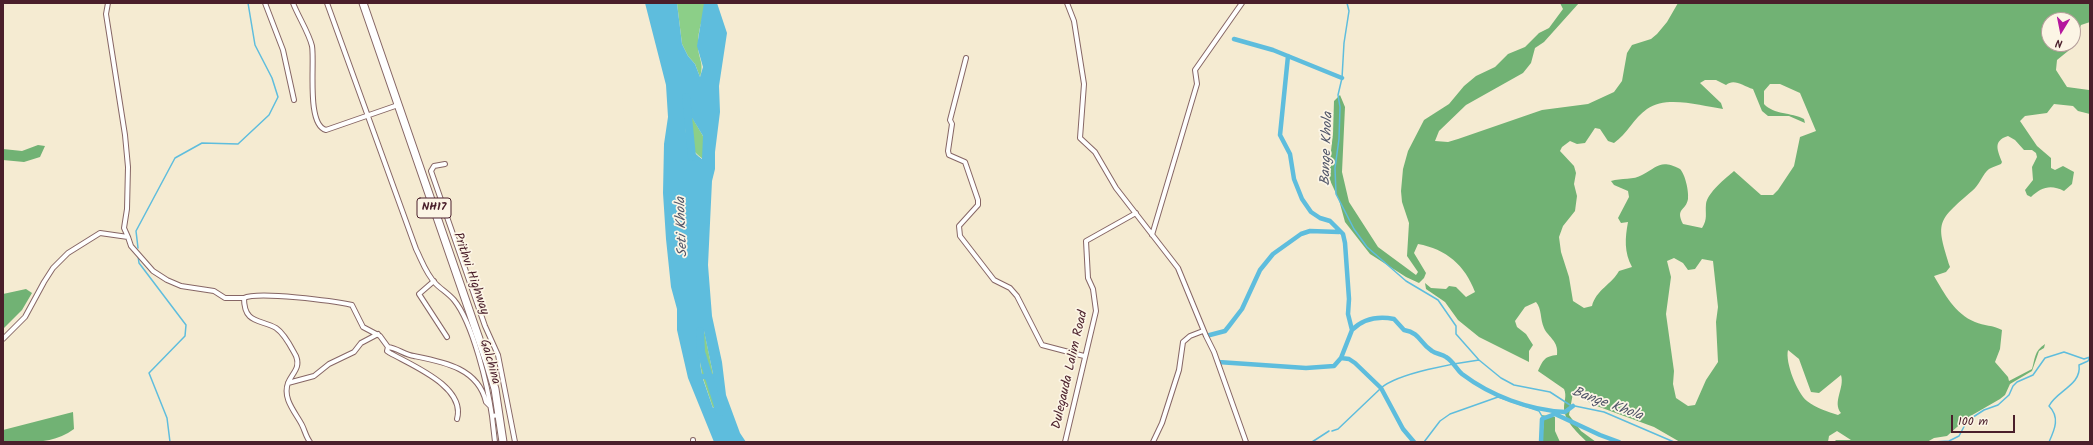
<!DOCTYPE html>
<style>
body{margin:0}
#map{position:relative;width:2093px;height:445px;overflow:hidden;background:#f5ebd2;font-family:Kalam,sans-serif}
canvas{display:block}
.frame{position:absolute;inset:0;border:4px solid #4a1f2b;pointer-events:none}
.north{position:absolute;left:2041px;top:12px;width:40px;height:40px;box-sizing:border-box;background:#fcf5e5;border:1px solid #b59f9b;border-radius:50%;rotate:190deg;font-size:11px;font-weight:700;line-height:16px;text-align:center;color:#4a1f2b}
.north::after{content:'';display:block;margin:auto;width:14px;height:18px;background:#b5179e;clip-path:polygon(50% 0,100% 100%,50% 72%,0 100%)}
.scale{position:absolute;left:1951px;top:415px;width:64px;height:18px;box-sizing:border-box;border:2px solid #4a1f2b;border-top:0;padding-left:5px;font-size:12px;line-height:14px;white-space:nowrap;color:#4a1f2b;-webkit-text-stroke:3px #fcf5e5;paint-order:stroke}
</style>
<div id="map">
<canvas width="2093" height="445"></canvas>
<div class="frame"></div>
<div class="north">N</div>
<div class="scale">100 m</div>
</div>
<script>
const c = document.querySelector('canvas').getContext('2d');
c.lineJoin = 'round';
function fill(path, color) { c.fillStyle = color; c.fill(path, 'evenodd'); }
function strokePath(path, color, width, dash) { c.strokeStyle = color; c.lineWidth = width; c.lineCap = dash ? 'butt' : 'round'; c.setLineDash(dash || []); c.stroke(path); }
function write(font, color, halo, rows, align = 'center') {
  c.font = font + ' Kalam,sans-serif'; c.lineWidth = 3.5; c.setLineDash([]); c.textBaseline = 'middle'; c.strokeStyle = halo; c.fillStyle = color; for (const [text, x, y, turn = 0] of rows) {
    c.save(); c.translate(x, y); c.rotate((+turn || 0) * Math.PI / 180); c.textAlign = isNaN(turn) ? turn : align; if (halo) c.strokeText(text, 0, 0); c.fillText(text, 0, 0); c.restore();
  }
}
fill(new Path2D(`
 M 677,3 L 704,3 L 705,6 C 703,19 698,30 698,43 C 697,57 705,62 700,77 L 695,64 L 688,56 L 682,44 Z
 M 686,107 L 703,136 L 703,159 C 681,142 686,132 686,107 Z
 M 704,330 L 713,374 L 702,374 C 699,358 699,345 704,330 Z
 M 703,378 L 712,381 L 716,390 L 717,404 L 713,408 Z`), '#8ccf88');
fill(new Path2D(`
 M 1560,3 L 1579,3 L 1544,42 L 1535,48 L 1531,63 L 1523,73 L 1466,105 L 1439,131 L 1435,141 L 1448,142 L 1458,139 L 1542,110 L 1588,104 L 1614,92 L 1622,81 L 1627,53 L 1632,45 L 1651,39 L 1657,34 L 1667,22 L 1678,3 L 2090,3 L 2090,22 L 2081,25 L 2073,47 L 2057,60 L 2056,70 L 2067,87 L 2089,90 L 2090,114 L 2078,111 L 2073,106 L 2054,104 L 2047,113 L 2025,116 L 2020,121 L 2037,146 L 2051,158 L 2051,168 L 2055,170 L 2063,166 L 2074,172 L 2072,184 L 2064,191 C 2051,184 2041,187 2031,197 L 2027,195 L 2025,190 L 2033,180 L 2032,167 L 2037,157 L 2036,153 L 2032,150 L 2024,150 L 2015,140 L 2008,136 C 1992,141 1998,151 2002,162 L 2001,164 C 1997,166 1992,167 1989,169 C 1983,173 1979,186 1972,191 C 1936,222 1936,222 1950,267 L 1946,272 L 1934,276 C 1944,293 1955,314 1975,322 C 1984,326 1993,325 2002,330 L 2000,349 L 1995,362 L 2008,377 L 2009,381 L 2032,369 C 2035,359 2034,351 2045,344 L 2044,348 L 2039,351 L 2032,371 L 2010,384 L 2005,395 L 2000,399 L 1967,418 L 1947,436 L 1934,438 L 1927,442 L 1834,442 L 1836,440 L 1851,440 L 1837,431 L 1829,436 L 1828,442 L 1680,442 L 1654,427 L 1594,405 L 1573,393 L 1569,415 L 1581,431 L 1596,442 L 1587,442 C 1579,434 1564,421 1564,408 C 1564,401 1567,396 1564,389 L 1538,371 C 1543,360 1545,356 1557,355 C 1559,341 1548,337 1544,328 C 1540,319 1542,309 1536,302 L 1525,307 L 1515,321 L 1517,327 L 1526,334 L 1533,345 L 1529,351 L 1529,362 L 1479,337 L 1458,320 L 1445,302 L 1426,289 L 1425,283 L 1431,288 L 1446,289 L 1449,286 L 1456,287 L 1466,297 L 1475,292 C 1465,265 1446,249 1418,244 L 1414,253 L 1426,273 L 1424,278 L 1419,283 L 1406,277 L 1370,254 L 1345,222 L 1339,200 L 1328,176 L 1333,134 L 1334,101 L 1340,95 L 1345,107 L 1342,172 L 1349,202 L 1378,247 L 1416,275 L 1418,272 L 1407,256 L 1409,223 L 1402,202 L 1401,191 L 1403,169 L 1408,151 L 1424,120 L 1449,104 L 1464,86 L 1476,76 L 1495,67 L 1508,54 L 1525,47 L 1539,33 L 1549,28 L 1563,9 ZM 2049,20 L 2073,20 L 2073,44 L 2049,44 ZM 1705,80 L 1716,80 L 1726,85 C 1734,78 1743,86 1753,89 L 1762,111 L 1768,116 L 1789,116 L 1805,123 L 1804,119 C 1791,112 1774,115 1764,104 L 1764,91 L 1770,84 L 1780,84 L 1800,93 L 1816,131 L 1800,137 L 1794,166 L 1778,190 L 1773,195 L 1761,195 L 1734,171 C 1726,178 1707,193 1706,204 C 1705,214 1708,219 1702,228 L 1683,224 C 1675,208 1686,211 1688,199 C 1689,191 1685,174 1680,169 C 1660,159 1658,167 1642,175 C 1634,180 1621,178 1611,181 L 1614,185 L 1628,191 L 1629,197 L 1618,218 L 1621,223 L 1628,222 C 1625,238 1624,252 1632,267 L 1619,271 C 1612,284 1596,290 1592,306 L 1584,308 L 1573,301 L 1569,277 L 1561,252 L 1559,237 L 1563,226 L 1575,211 L 1577,196 L 1574,184 L 1576,173 L 1574,166 L 1560,151 L 1562,147 L 1570,141 L 1577,144 L 1585,143 L 1595,128 L 1600,129 L 1608,141 L 1614,143 C 1627,134 1634,118 1647,109 C 1667,95 1701,106 1723,109 L 1721,103 L 1700,83 ZM 1674,258 L 1683,263 L 1688,270 L 1695,269 L 1702,259 L 1713,261 L 1718,307 L 1716,322 L 1718,362 L 1706,380 L 1695,405 L 1688,406 L 1676,398 L 1673,384 L 1674,371 L 1666,314 L 1671,277 L 1667,261 ZM 1788,350 L 1799,359 L 1811,392 L 1819,393 L 1841,375 C 1845,388 1832,402 1841,413 L 1838,415 C 1828,412 1816,408 1807,401 C 1797,393 1785,362 1788,350 Z
 M 38,145 L 45,146 L 40,157 L 24,162 L 3,160 L 3,149 L 22,151 Z
 M 26,289 L 32,293 L 22,310 L 3,329 L 3,294 Z
 M 73,412 L 74,429 C 52,445 29,442 3,442 L 3,430 Z
 M 1541,415 L 1555,417 L 1555,431 L 1560,442 L 1542,442 L 1544,419 Z`), '#71b274');
fill(new Path2D(`
 M 645,3 L 677,3 L 682,44 L 688,56 L 695,64 L 700,77 L 703,67 L 697,46 L 704,3 L 717,3 L 727,33 L 719,86 L 720,112 L 715,152 L 715,169 L 712,181 L 708,265 L 712,316 L 722,362 L 726,395 L 740,433 L 746,442 L 714,442 L 688,378 L 677,330 L 677,309 L 671,287 L 666,239 L 663,193 L 664,144 L 668,117 L 666,85 ZM 686,108 L 703,136 L 702,159 C 682,144 686,131 686,108 ZM 704,331 L 713,374 L 702,374 C 699,359 698,344 704,331 ZM 703,379 L 712,381 L 716,390 L 717,404 L 713,408 Z`), '#5ebddd');
strokePath(new Path2D(`
 M 1347,3 L 1349,11 L 1344,43 L 1342,78 L 1338,95 L 1340,107 L 1339,139 L 1335,168 L 1336,194 L 1354,229 L 1367,247 L 1406,281 L 1438,300 L 1456,326 L 1456,334 L 1479,360 L 1501,378 L 1514,385 L 1550,392 L 1570,405 L 1604,412 L 1674,442
 M 138,248 L 136,231 L 175,158 L 202,143 L 238,144 L 269,115 L 278,97 L 272,78 L 255,45 L 248,3
 M 138,256 L 139,263 L 186,325 L 185,336 L 149,373 L 167,418 L 170,442
 M 1381,388 C 1398,373 1456,363 1479,360
 M 1332,431 L 1338,429 L 1380,389
 M 1312,442 L 1329,431
 M 1424,442 L 1440,421 L 1450,414 L 1498,397 L 1539,411 L 1543,418
 M 1933,442 L 1949,441 L 1959,436 L 1967,421 L 1984,410 L 1998,405 L 2009,395 L 2013,386 L 2017,382 L 2033,375 L 2045,358 L 2064,352 L 2084,359 L 2090,357
 M 2049,442 C 2055,429 2060,417 2049,406 C 2056,391 2082,385 2079,365 L 2088,361 L 2090,357`), '#5ebddd', 1.5);
strokePath(new Path2D(`
 M 1234,39 L 1273,50 L 1342,78
 M 1352,330 C 1364,318 1378,316 1394,319 L 1404,330 C 1421,333 1419,343 1432,351 C 1436,354 1442,354 1446,357 C 1454,362 1456,369 1462,374 C 1491,396 1529,410 1565,412 L 1573,406
 M 1206,336 L 1225,331 L 1229,326 L 1242,309 L 1260,270 L 1273,254 L 1301,234 L 1310,231 L 1339,232
 M 1341,358 L 1349,359 L 1355,363 L 1381,388 L 1403,429 L 1414,442
 M 1218,362 L 1306,368 L 1334,366 L 1341,358 L 1352,330 L 1348,314 L 1349,299 L 1345,243 L 1343,234 L 1330,221 L 1320,218 L 1311,212 L 1302,199 L 1294,179 L 1290,154 L 1280,135 L 1288,56
 M 1541,442 L 1542,419 L 1555,414 L 1600,435 L 1619,442`), '#5ebddd', 4.5);
strokePath(new Path2D(`
 M 686,97 L 692,157
 M 700,331 L 701,352 L 720,412`), '#5ebddd', 8);
const street = new Path2D(`
 M 108,3 L 106,14 L 125,135 L 128,167 L 127,209 L 124,228 L 128,237
 M 265,3 L 283,50 L 294,100
 M 293,3 C 298,16 309,33 312,46 C 315,62 306,125 326,130 L 398,105
 M 327,3 L 416,249 C 422,261 426,274 436,284 C 441,289 449,294 454,300 C 473,323 488,387 492,416 L 499,415
 M 1067,3 L 1074,21 L 1084,84 L 1080,138 L 1095,152 L 1116,188 L 1178,268 L 1206,336 L 1214,352 L 1246,442
 M 966,58 L 950,120 L 952,124 L 948,151 L 949,155 L 965,162 L 978,200 L 978,205 L 959,226 L 960,236 L 994,280 L 1010,288 L 1017,296 L 1042,345 L 1084,356
 M 445,164 L 434,166 L 431,171 L 485,326 L 498,355 L 515,442
 M 1152,235 L 1197,84 L 1195,70 L 1242,3
 M 434,281 L 419,294 L 447,337
 M 244,298 C 258,291 334,301 352,305 L 363,327 L 380,336 L 388,347
 M 3,339 L 25,317 L 44,282 L 53,268 L 68,253 L 100,233 L 128,237 L 131,246 L 153,271 L 167,280 L 181,286 L 214,291 L 225,298 L 244,298 C 244,324 260,319 276,328 C 285,334 291,347 296,356 C 301,368 292,373 288,383 C 282,399 296,413 302,425 C 305,431 306,437 310,442
 M 288,383 L 314,376 L 329,364 L 354,352 L 361,343 L 378,334
 M 492,416 L 495,442
 M 457,419 C 466,387 413,366 390,353 L 387,351 L 388,347 C 397,348 405,355 414,356 C 444,362 478,368 486,402 L 490,406
 M 693,440 L 693,442
 M 1065,442 L 1096,311 L 1093,289 L 1088,278 L 1086,241 L 1136,213
 M 1153,442 L 1162,423 L 1179,370 L 1183,342 L 1190,336 L 1203,331`);
const highway = new Path2D(`
 M 363,3 L 487,362 L 495,389 L 503,442`);
strokePath(street, '#866665', 6);
strokePath(highway, '#866665', 9);
strokePath(street, '#fff', 4);
strokePath(highway, '#fff', 7);
for (const [x, y, w] of [
 [434,208,34]
]) { const box = new Path2D(); box.roundRect(x - w / 2, y - 10, w, 20, 3); c.fillStyle = '#fcf5e5'; c.fill(box); strokePath(box, '#4a1f2b', 1); }
write('bold 12px', '#4a1f2b', null, [
 ["NH17",434,208]
]);
write('13px', '#4a1f2b', '#fcf5e5', [
 ["Prithvi Highway",470,274,71],
 ["Galchina",489,362,74],
 ["Dulegauda Lalim Road",1071,370,-77]
]);
write('italic 14px', '#515669', '#fcf5e5', [
 ["Bange Khola",1328,149,-88],
 ["Seti Khola",683,227,-92],
 ["Bange Khola",1607,405,20]
]);
</script>
